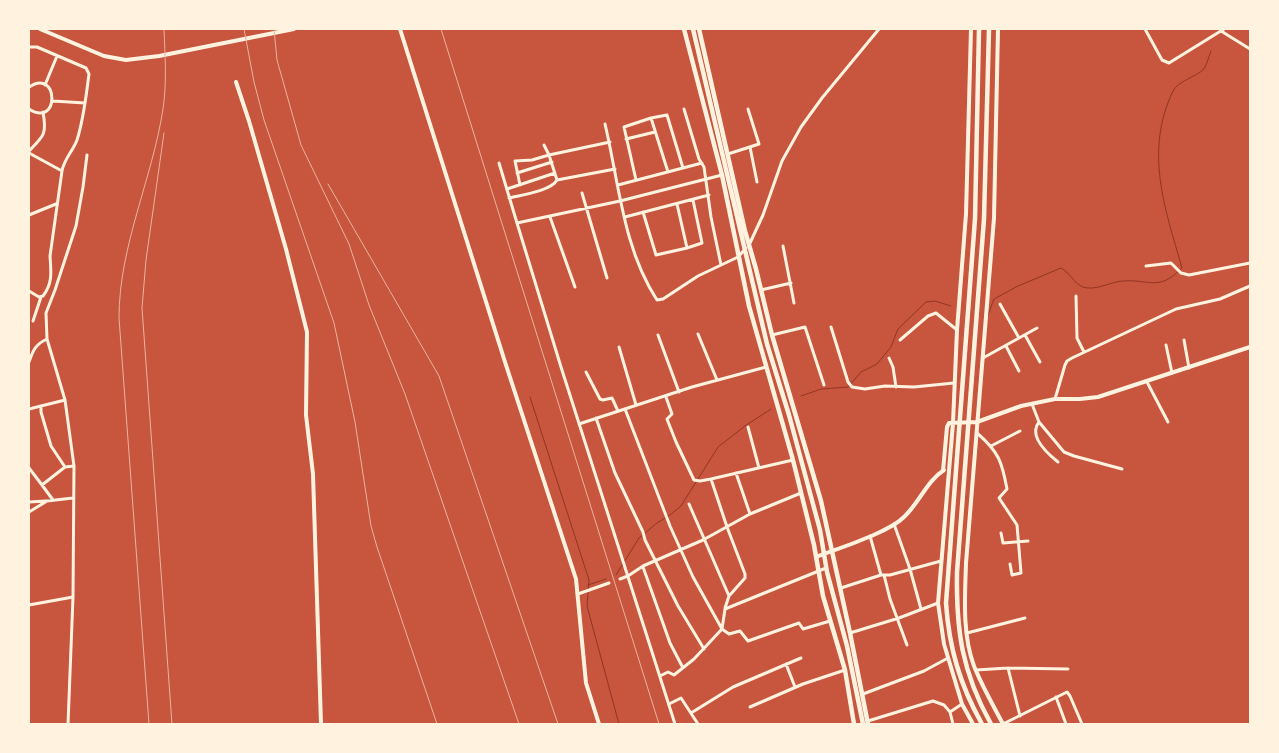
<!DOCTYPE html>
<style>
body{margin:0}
#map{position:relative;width:1279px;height:753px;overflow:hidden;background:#c8553d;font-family:Merriweather,serif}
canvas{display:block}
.frame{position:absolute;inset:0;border:30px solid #fff3e0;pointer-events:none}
</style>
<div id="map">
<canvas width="1279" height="753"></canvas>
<div class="frame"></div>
</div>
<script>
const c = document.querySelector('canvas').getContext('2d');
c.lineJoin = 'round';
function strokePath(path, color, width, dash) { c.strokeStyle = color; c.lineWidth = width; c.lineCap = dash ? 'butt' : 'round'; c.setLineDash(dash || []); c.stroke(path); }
strokePath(new Path2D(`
 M 988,315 L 994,299 L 1018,286 L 1061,268 C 1072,274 1076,288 1088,288 C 1099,289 1111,282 1122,281 C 1151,279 1158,292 1182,268 C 1165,208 1144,152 1173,91 C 1178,81 1196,77 1204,69 C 1207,64 1209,56 1211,51
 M 801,396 L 821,389 L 848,387 L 861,372 L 877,364 L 891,347 L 898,329 L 926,302 L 935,301 L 951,306
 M 530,397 L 589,580 L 587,606 L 619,724
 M 616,575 L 639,538 L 657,523 L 670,515 L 681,506 L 718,447 L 745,426 L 771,409
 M 588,585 L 606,579`), '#8f3625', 1);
strokePath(new Path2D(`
 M 1145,29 L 1162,60 L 1169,63 L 1224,29
 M 1221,31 L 1250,49
 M 29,47 L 37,47 L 86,68 L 89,74 C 86,96 84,118 77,140 C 73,151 64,159 62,171 L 29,153
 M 45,85 L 57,56
 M 29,87 C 59,67 60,129 29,109
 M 53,101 L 85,103
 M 684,109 L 699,159 L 704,167 L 711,217 L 721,265
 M 651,118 L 668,172
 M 605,124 C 619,183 623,248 657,300 L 663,299 L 698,276 L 738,257 L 746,248
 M 626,139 L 655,132
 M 750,147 L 757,182
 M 29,151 C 44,136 47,134 43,112
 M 728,154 L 759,144 L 748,109
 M 499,163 L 517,223 L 620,201 L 722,175
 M 517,173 L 552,162
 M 557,180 L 549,155 L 610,142
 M 636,180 L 624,127 L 651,118 L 667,115 L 683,168
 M 520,185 L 515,161 L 532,160 L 549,155 L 544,145
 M 618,185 L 702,163
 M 507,189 L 555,173
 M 582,193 L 607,278
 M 509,198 C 521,195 551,191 557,180 L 615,169
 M 677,204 L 687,248
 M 643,212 L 656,255 L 687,248 L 702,243 L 693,200
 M 29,215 L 56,204
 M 550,217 L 575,287
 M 625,217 L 709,195
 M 517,223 L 561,367 L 675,724
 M 750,243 L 763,215 L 782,161 L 801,127 L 822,98 L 879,29
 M 783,246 L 794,303
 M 1146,266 L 1171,263 L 1181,273 L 1189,275 L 1250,263
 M 761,290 L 791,283
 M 29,291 L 39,297 L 43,296 C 53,283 51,272 50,256 L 62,171
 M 1076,296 L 1077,338 L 1084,352
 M 1000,304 L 1019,338
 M 33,321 L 41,297
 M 831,327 L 848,382 L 852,387 L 865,389 L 885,386 L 914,387 L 954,383
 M 698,334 L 717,380
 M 658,335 L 679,392
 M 772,335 L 805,327 L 824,385
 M 1025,335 L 1040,362
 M 900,340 L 928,316 L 936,313 L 957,330
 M 1184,340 L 1189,368
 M 1166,345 L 1172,373
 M 1006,346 L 1019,371
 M 619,347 L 636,405
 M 889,358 L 893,367 L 896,387
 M 983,358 L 1037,328
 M 29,362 C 33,350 36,344 47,339
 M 586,372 L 600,399 L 603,400 L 612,398 L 618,411
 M 1147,382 L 1168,422
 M 666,397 L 672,414 L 667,419 L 676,442 L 694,480 L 700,481 L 711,479 L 793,460
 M 1055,399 L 1065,365 L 1067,361 L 1072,358 L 1176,309 L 1220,299 L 1250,286
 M 1032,404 L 1039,422 L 1064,452 L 1074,456 L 1122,469
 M 41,406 L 41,412 L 51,446 L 65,467
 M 29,409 L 65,400
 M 625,409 L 670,526 L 693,577 L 722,629 L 729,634 L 740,631 L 748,641 L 799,623 L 803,629 L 830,621
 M 596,418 L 615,473 L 643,532 L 645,540 L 678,606 L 704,649
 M 1039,422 C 1028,436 1048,454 1058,462
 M 579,424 L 692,387 L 766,367
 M 748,427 L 759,468
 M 977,433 C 999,452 1002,462 1007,489 L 999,498 L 1017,525 L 1021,573 L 1012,575 L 1010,564
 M 991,446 L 1020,431
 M 29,468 L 42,485 L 65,467 L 74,466
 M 736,473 L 750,514
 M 711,479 L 727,527 L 745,574 L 745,578 L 729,596
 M 42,485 L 53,500
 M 29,502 L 46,501
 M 689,504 L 729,596 L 725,608
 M 29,512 L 47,501 L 73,498
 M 894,524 L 910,569 L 921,609
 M 1001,533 L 1003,543 L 1028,541
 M 870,536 L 881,575
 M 643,567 L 670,643 L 683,668
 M 884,575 L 890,599 L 907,645
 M 620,579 L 628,576 L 643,566 L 703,540 L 750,514 L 801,493
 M 841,588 L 881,575 L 890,575 L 941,561
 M 578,594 L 609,583
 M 29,605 L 73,597
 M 850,633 L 899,618 L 938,603
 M 967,633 L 1025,618
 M 786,664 L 795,687
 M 1008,668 L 1020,716
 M 976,670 L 1008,668 L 1068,669
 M 660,676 L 668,672 L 674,675 L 694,659 L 722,629 L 725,609 L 826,568
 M 863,694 L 924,671 L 948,658
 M 1056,697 L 1066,724
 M 669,704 L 681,698 L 698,724
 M 750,707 L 803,684 L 845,670
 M 691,713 L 733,687 L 801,658
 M 868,721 L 933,701 L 944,705 L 950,712
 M 68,724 L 73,597 L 74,466 L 65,400 L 47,339 L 46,313 L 55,290 L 76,226 L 83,187 L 87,155
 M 953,724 L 950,712 L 962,704
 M 1003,724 L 1067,692 L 1070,696 L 1082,724`), '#fff3e0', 3);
strokePath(new Path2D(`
 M 40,29 L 104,56 L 126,60 L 159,56 L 294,29
 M 400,29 L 505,362 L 576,579 L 586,683 L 599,724
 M 971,29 L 966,214 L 957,330 L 953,423 L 938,603 L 944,644 L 962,704 L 973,724
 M 998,29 L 994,218 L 966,563 C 965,596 962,634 974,666 C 982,686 993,705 1003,724
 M 236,82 L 249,121 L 286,249 L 307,332 L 306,415 L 313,474 L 321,724
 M 943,471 L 947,427 L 949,423 L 977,422 L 1021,406 L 1055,399 L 1080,399 L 1098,397 L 1250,347
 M 816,557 C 839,548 888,533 904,517 C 919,503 927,481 944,470`), '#fff3e0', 4);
strokePath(new Path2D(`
 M 684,29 L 722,175 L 749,306 L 793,460 L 814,545 L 823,596 L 845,670 L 854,724
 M 693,29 L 767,344 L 789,415 L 820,530 L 827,572 L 847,646 L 863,724
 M 699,29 L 745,231 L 756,269 L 772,335 L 821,501 L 850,633 L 868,724
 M 979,29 L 975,219 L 946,603 C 949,648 960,685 982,724
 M 989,29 L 984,219 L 957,572 C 956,631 962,672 991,724`), '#fff3e0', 4.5);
strokePath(new Path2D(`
 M 244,29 L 254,82 L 264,120 L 334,323 L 355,422 L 371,526 L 377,547 L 437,724
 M 274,29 L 277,60 L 301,145 L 349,244 L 369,305 L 405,394 L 519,724
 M 441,29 L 659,724
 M 164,133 L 146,260 L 142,308 L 172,724
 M 328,184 L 439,376 L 558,724
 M 149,724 L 119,318 C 119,246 152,180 163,109 C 167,83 165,55 164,29`), '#e9b49f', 1);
</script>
